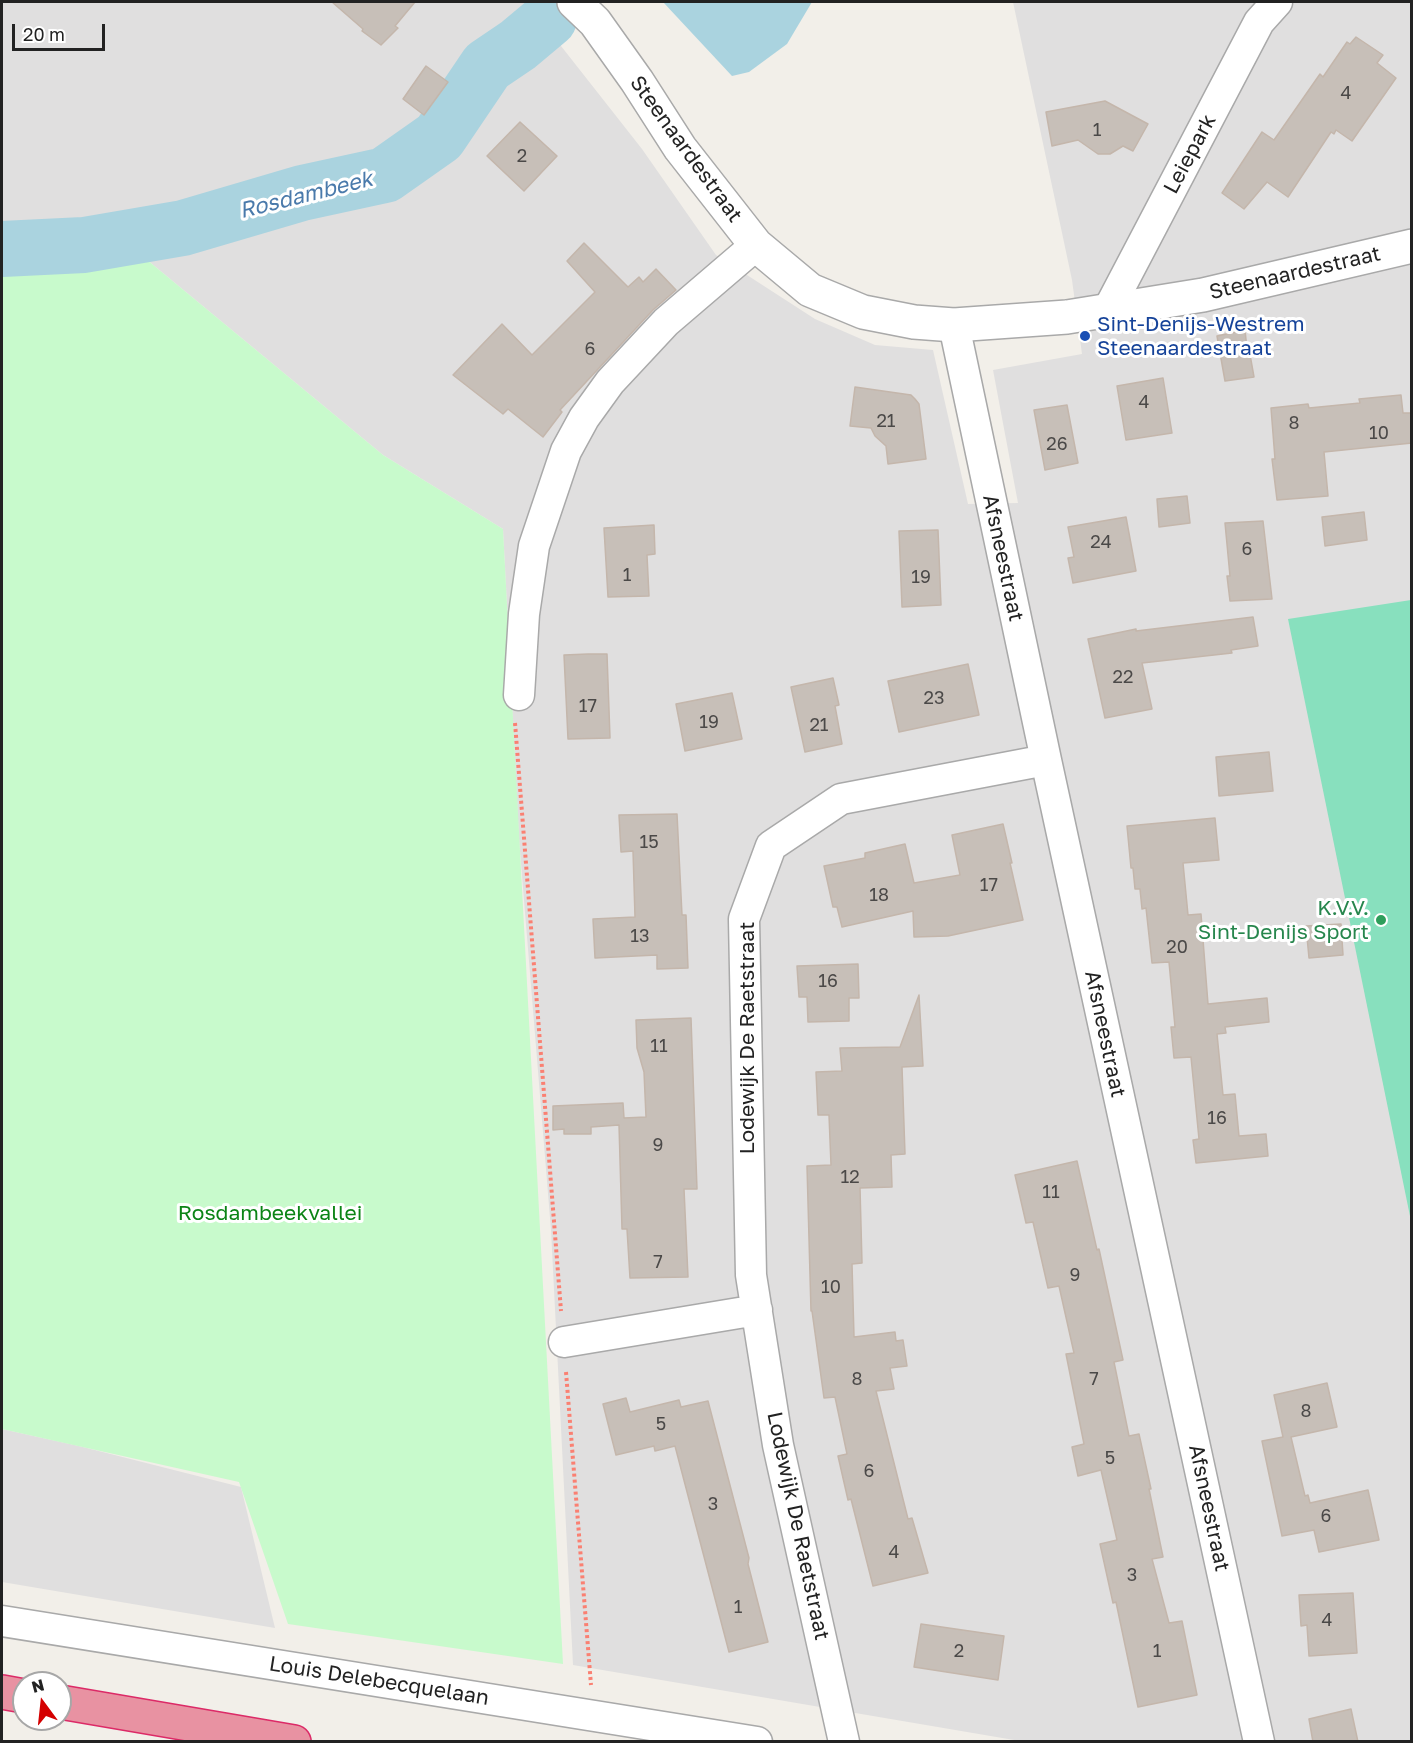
<!DOCTYPE html>
<style>
body{margin:0}
#map{position:relative;width:1413px;height:1743px;overflow:hidden;background:#f2efe9;font-family:"Golos Text",sans-serif}
canvas{display:block}
.frame{position:absolute;inset:0;border:3px solid #222;pointer-events:none}
.north{position:absolute;left:12px;top:1671px;width:60px;height:60px;box-sizing:border-box;background:#fff;border:2px solid #a7a7a7;border-radius:50%;rotate:345deg;font-size:16px;font-weight:700;line-height:24px;text-align:center;color:#222}
.north::after{content:'';display:block;margin:auto;width:21px;height:27px;background:#d40000;clip-path:polygon(50% 0,100% 100%,50% 72%,0 100%)}
.scale{position:absolute;left:12px;top:24px;width:93px;height:27px;box-sizing:border-box;border:3px solid #222;border-top:0;padding-left:8px;font-size:18px;line-height:21px;white-space:nowrap;color:#222;-webkit-text-stroke:4px #fff;paint-order:stroke}
</style>
<div id="map">
<canvas width="1413" height="1743"></canvas>
<div class="frame"></div>
<div class="north">N</div>
<div class="scale">20 m</div>
</div>
<script>
const c = document.querySelector('canvas').getContext('2d');
c.lineJoin = 'round';
function fill(path, color) { c.fillStyle = color; c.fill(path, 'evenodd'); }
function strokePath(path, color, width, dash) { c.strokeStyle = color; c.lineWidth = width; c.lineCap = dash ? 'butt' : 'round'; c.setLineDash(dash || []); c.stroke(path); }
function write(font, color, halo, rows, align = 'center') {
  c.font = font + ' "Golos Text",sans-serif'; c.lineWidth = 6; c.setLineDash([]); c.textBaseline = 'middle'; c.strokeStyle = halo; c.fillStyle = color; for (const [text, x, y, turn = 0] of rows) {
    c.save(); c.translate(x, y); c.rotate((+turn || 0) * Math.PI / 180); c.textAlign = isNaN(turn) ? turn : align; if (halo) c.strokeText(text, 0, 0); c.fillText(text, 0, 0); c.restore();
  }
}
fill(new Path2D(`
 M 2,2 L 549,2 L 521,22 L 481,56 L 461,78 L 431,123 L 419,137 L 407,144 L 319,170 L 280,177 L 208,196 L 189,206 L 179,206 L 110,224 L 66,232 L 2,231 Z
 M 1013,2 L 1411,2 L 1411,1741 L 1020,1741 L 573,1665 L 551,1230 L 519,839 L 503,529 L 383,455 L 123,240 L 200,241 L 292,214 L 392,190 L 421,176 L 446,151 L 479,105 L 514,65 L 550,32 L 642,149 L 716,255 L 815,319 L 875,345 L 933,350 L 968,504 L 1018,503 L 993,370 L 1082,354 L 1072,280 Z
 M 2,1429 L 79,1446 L 241,1487 L 275,1628 L 2,1582 Z`), '#e0dfdf');
fill(new Path2D(`
 M 123,240 L 383,455 L 503,529 L 563,1664 L 288,1624 L 239,1482 L 2,1429 L 2,266 L 17,261 Z`), '#c8facc');
fill(new Path2D(`
 M 1411,600 L 1412,600 L 1411,1221 L 1288,619 Z`), '#88e0be');
fill(new Path2D(`
 M 663,2 L 812,2 L 787,44 L 749,72 L 732,76 Z`), '#aad3df');
strokePath(new Path2D(`
 M 2,249 L 84,245 L 183,228 L 302,193 L 385,175 L 439,137 L 487,66 L 518,45 L 549,19`), '#aad3df', 56);
const building = new Path2D(`
 M 332,2 L 415,2 L 395,26 L 398,28 L 381,45 L 362,31 L 363,29 Z
 M 1356,37 L 1383,55 L 1377,63 L 1396,78 L 1352,141 L 1336,130 L 1334,134 L 1331,132 L 1288,197 L 1267,182 L 1244,209 L 1222,193 L 1262,132 L 1274,140 L 1320,74 L 1323,77 L 1347,42 L 1350,44 Z
 M 426,66 L 448,82 L 424,115 L 403,99 Z
 M 1105,101 L 1148,124 L 1133,151 L 1123,146 L 1110,154 L 1098,154 L 1078,140 L 1052,146 L 1046,112 Z
 M 520,122 L 557,156 L 524,191 L 487,156 Z
 M 584,243 L 628,287 L 639,277 L 643,282 L 656,269 L 676,290 L 653,310 L 560,410 L 562,412 L 543,437 L 508,409 L 503,414 L 453,375 L 502,324 L 532,355 L 595,292 L 567,261 Z
 M 1245,330 L 1247,349 L 1249,349 L 1254,377 L 1225,381 L 1217,336 Z
 M 1163,378 L 1172,433 L 1126,440 L 1117,386 Z
 M 855,387 L 911,395 L 915,399 L 919,404 L 926,459 L 888,464 L 886,446 L 875,436 L 871,428 L 850,426 Z
 M 1401,395 L 1403,413 L 1412,413 L 1412,443 L 1324,452 L 1328,496 L 1277,500 L 1272,459 L 1275,459 L 1271,408 L 1308,404 L 1309,408 L 1360,403 L 1359,399 Z
 M 1067,405 L 1078,463 L 1045,470 L 1034,410 Z
 M 1187,496 L 1190,523 L 1159,527 L 1157,499 Z
 M 1364,512 L 1367,540 L 1325,546 L 1322,517 Z
 M 1126,517 L 1136,571 L 1073,583 L 1068,558 L 1074,557 L 1068,527 Z
 M 1263,521 L 1272,599 L 1230,601 L 1227,576 L 1230,576 L 1225,523 Z
 M 654,525 L 655,554 L 647,555 L 649,596 L 608,597 L 604,528 Z
 M 938,530 L 941,605 L 902,607 L 899,531 Z
 M 1253,617 L 1258,646 L 1231,650 L 1232,653 L 1142,663 L 1152,709 L 1105,718 L 1088,639 L 1136,629 L 1136,631 Z
 M 588,654 L 607,654 L 610,738 L 568,739 L 564,655 Z
 M 968,664 L 979,715 L 899,732 L 888,681 Z
 M 833,678 L 839,705 L 835,706 L 842,744 L 805,752 L 791,687 Z
 M 732,693 L 742,739 L 685,751 L 676,704 Z
 M 1269,752 L 1273,791 L 1219,796 L 1216,757 Z
 M 677,814 L 682,915 L 686,915 L 688,968 L 657,969 L 657,955 L 595,958 L 593,919 L 635,917 L 633,851 L 621,852 L 619,815 Z
 M 1215,818 L 1219,860 L 1183,863 L 1188,915 L 1201,914 L 1208,1004 L 1267,998 L 1269,1022 L 1225,1027 L 1226,1033 L 1217,1034 L 1223,1095 L 1235,1094 L 1239,1136 L 1266,1134 L 1268,1156 L 1196,1163 L 1193,1140 L 1199,1139 L 1191,1057 L 1174,1058 L 1171,1027 L 1175,1027 L 1169,962 L 1152,963 L 1146,908 L 1142,909 L 1140,889 L 1135,889 L 1133,868 L 1131,868 L 1127,826 Z
 M 1003,824 L 1012,863 L 1010,863 L 1023,920 L 948,936 L 914,937 L 913,911 L 842,927 L 837,907 L 833,907 L 824,866 L 865,858 L 865,853 L 905,844 L 914,883 L 960,875 L 952,835 Z
 M 1341,924 L 1343,955 L 1309,958 L 1306,926 Z
 M 858,964 L 859,998 L 849,998 L 849,1021 L 808,1022 L 807,997 L 799,997 L 797,966 Z
 M 919,995 L 923,1066 L 902,1067 L 905,1154 L 891,1155 L 892,1187 L 860,1188 L 862,1263 L 852,1264 L 854,1337 L 895,1332 L 896,1341 L 903,1340 L 907,1366 L 890,1368 L 894,1389 L 876,1391 L 908,1519 L 912,1518 L 928,1573 L 873,1586 L 851,1499 L 848,1500 L 838,1456 L 847,1454 L 835,1397 L 824,1398 L 812,1311 L 811,1311 L 807,1166 L 831,1165 L 829,1115 L 818,1115 L 816,1072 L 842,1071 L 840,1048 L 900,1047 Z
 M 691,1018 L 697,1189 L 684,1189 L 688,1277 L 630,1278 L 627,1229 L 622,1229 L 619,1125 L 591,1127 L 591,1134 L 564,1134 L 564,1129 L 553,1130 L 553,1106 L 623,1103 L 624,1118 L 646,1117 L 644,1072 L 637,1048 L 636,1020 Z
 M 1077,1161 L 1097,1250 L 1099,1249 L 1123,1360 L 1114,1362 L 1129,1436 L 1139,1434 L 1151,1489 L 1149,1489 L 1163,1557 L 1152,1559 L 1169,1623 L 1182,1621 L 1197,1695 L 1138,1707 L 1116,1602 L 1113,1603 L 1100,1544 L 1117,1540 L 1101,1470 L 1078,1476 L 1072,1447 L 1084,1444 L 1066,1354 L 1074,1353 L 1059,1286 L 1048,1288 L 1033,1222 L 1026,1223 L 1015,1175 Z
 M 1327,1383 L 1337,1427 L 1291,1437 L 1305,1496 L 1308,1495 L 1310,1503 L 1368,1490 L 1379,1540 L 1319,1552 L 1314,1530 L 1282,1536 L 1262,1441 L 1283,1437 L 1274,1395 Z
 M 626,1398 L 630,1412 L 679,1400 L 681,1407 L 708,1401 L 749,1558 L 748,1564 L 768,1642 L 729,1652 L 675,1446 L 655,1451 L 654,1446 L 616,1455 L 603,1404 Z
 M 1353,1593 L 1357,1653 L 1309,1656 L 1307,1625 L 1301,1626 L 1299,1595 Z
 M 921,1624 L 1004,1636 L 998,1680 L 914,1667 Z
 M 1351,1709 L 1358,1742 L 1313,1742 L 1309,1719 Z`);
fill(building, '#c7bfb8');
strokePath(building, '#c4b6ab', 1.5);
const minor = new Path2D(`
 M 1108,310 L 1259,22 L 1277,2
 M 954,325 L 1046,760 L 1259,1742
 M 519,695 L 524,614 L 534,546 L 566,451 L 584,418 L 610,382 L 666,322 L 756,245
 M 564,1342 L 757,1310
 M 2,1621 L 757,1742
 M 844,1742 L 778,1445 L 751,1275 L 744,919 L 771,846 L 841,799 L 1046,760`);
const tertiary = new Path2D(`
 M 574,2 L 595,22 L 637,81 L 680,148 L 756,245 L 810,290 L 863,312 L 914,322 L 954,325 L 1067,317 L 1203,295 L 1412,246`);
const motorway = new Path2D(`
 M 2,1692 L 24,1696
 M 60,1702 L 294,1742`);
strokePath(minor, '#a9a9a9', 33);
strokePath(tertiary, '#a9a9a9', 36);
strokePath(motorway, '#dc2a67', 36);
strokePath(new Path2D(`
 M 515,723 L 561,1311
 M 566,1372 L 591,1685`), '#fa8072', 4, [3, 3]);
strokePath(minor, '#fff', 30);
strokePath(tertiary, '#fff', 33);
strokePath(motorway, '#e892a2', 33);
for (const [x, y, r, color] of [
 [1085,336,6,"#1a4fb4"],
 [1381,920,6,"#2e9e5b"]
]) { const dot = new Path2D(); dot.arc(x, y, r, 0, 2 * Math.PI); c.fillStyle = color; c.fill(dot); strokePath(dot, '#fff', 2); }
write('18px', '#4b4948', null, [
 ["4",1346,93],
 ["1",1097,130],
 ["2",522,156],
 ["6",590,349],
 ["4",1144,402],
 ["21",886,421],
 ["8",1294,423],
 ["10",1379,433],
 ["26",1057,444],
 ["24",1101,542],
 ["6",1247,549],
 ["1",627,575],
 ["19",921,577],
 ["22",1123,677],
 ["23",934,698],
 ["17",588,706],
 ["19",709,722],
 ["21",819,725],
 ["15",649,842],
 ["17",989,885],
 ["18",879,895],
 ["13",640,936],
 ["20",1177,947],
 ["16",828,981],
 ["11",659,1046],
 ["16",1217,1118],
 ["9",658,1145],
 ["12",850,1177],
 ["11",1051,1192],
 ["7",658,1262],
 ["9",1075,1275],
 ["10",831,1287],
 ["8",857,1379],
 ["7",1094,1379],
 ["8",1306,1411],
 ["5",661,1424],
 ["5",1110,1458],
 ["6",869,1471],
 ["3",713,1504],
 ["6",1326,1516],
 ["4",894,1552],
 ["3",1132,1575],
 ["1",738,1607],
 ["4",1327,1620],
 ["2",959,1651],
 ["1",1157,1651]
]);
write('21px', '#222', '#fff', [
 ["Steenaardestraat",686,149,54],
 ["Leiepark",1190,154,-62],
 ["Steenaardestraat",1295,273,-13],
 ["Afsneestraat",1003,558,78],
 ["Afsneestraat",1105,1034,78],
 ["Lodewijk De Raetstraat",747,1038,-90],
 ["Afsneestraat",1209,1508,78],
 ["Lodewijk De Raetstraat",798,1526,78],
 ["Louis Delebecquelaan",379,1681,9]
]);
write('21px', '#164399', '#fff', [
 ["Sint-Denijs-Westrem",1097,324],
 ["Steenaardestraat",1097,348]
], 'left');
write('21px', '#27864d', '#fff', [
 ["K.V.V.",1369,908],
 ["Sint-Denijs Sport",1369,932]
], 'right');
write('21px', '#0c8416', '#fff', [
 ["Rosdambeekvallei",270,1213]
]);
write('italic 22px', '#4a7aab', '#fff', [
 ["Rosdambeek",306,195,-14]
]);
</script>
